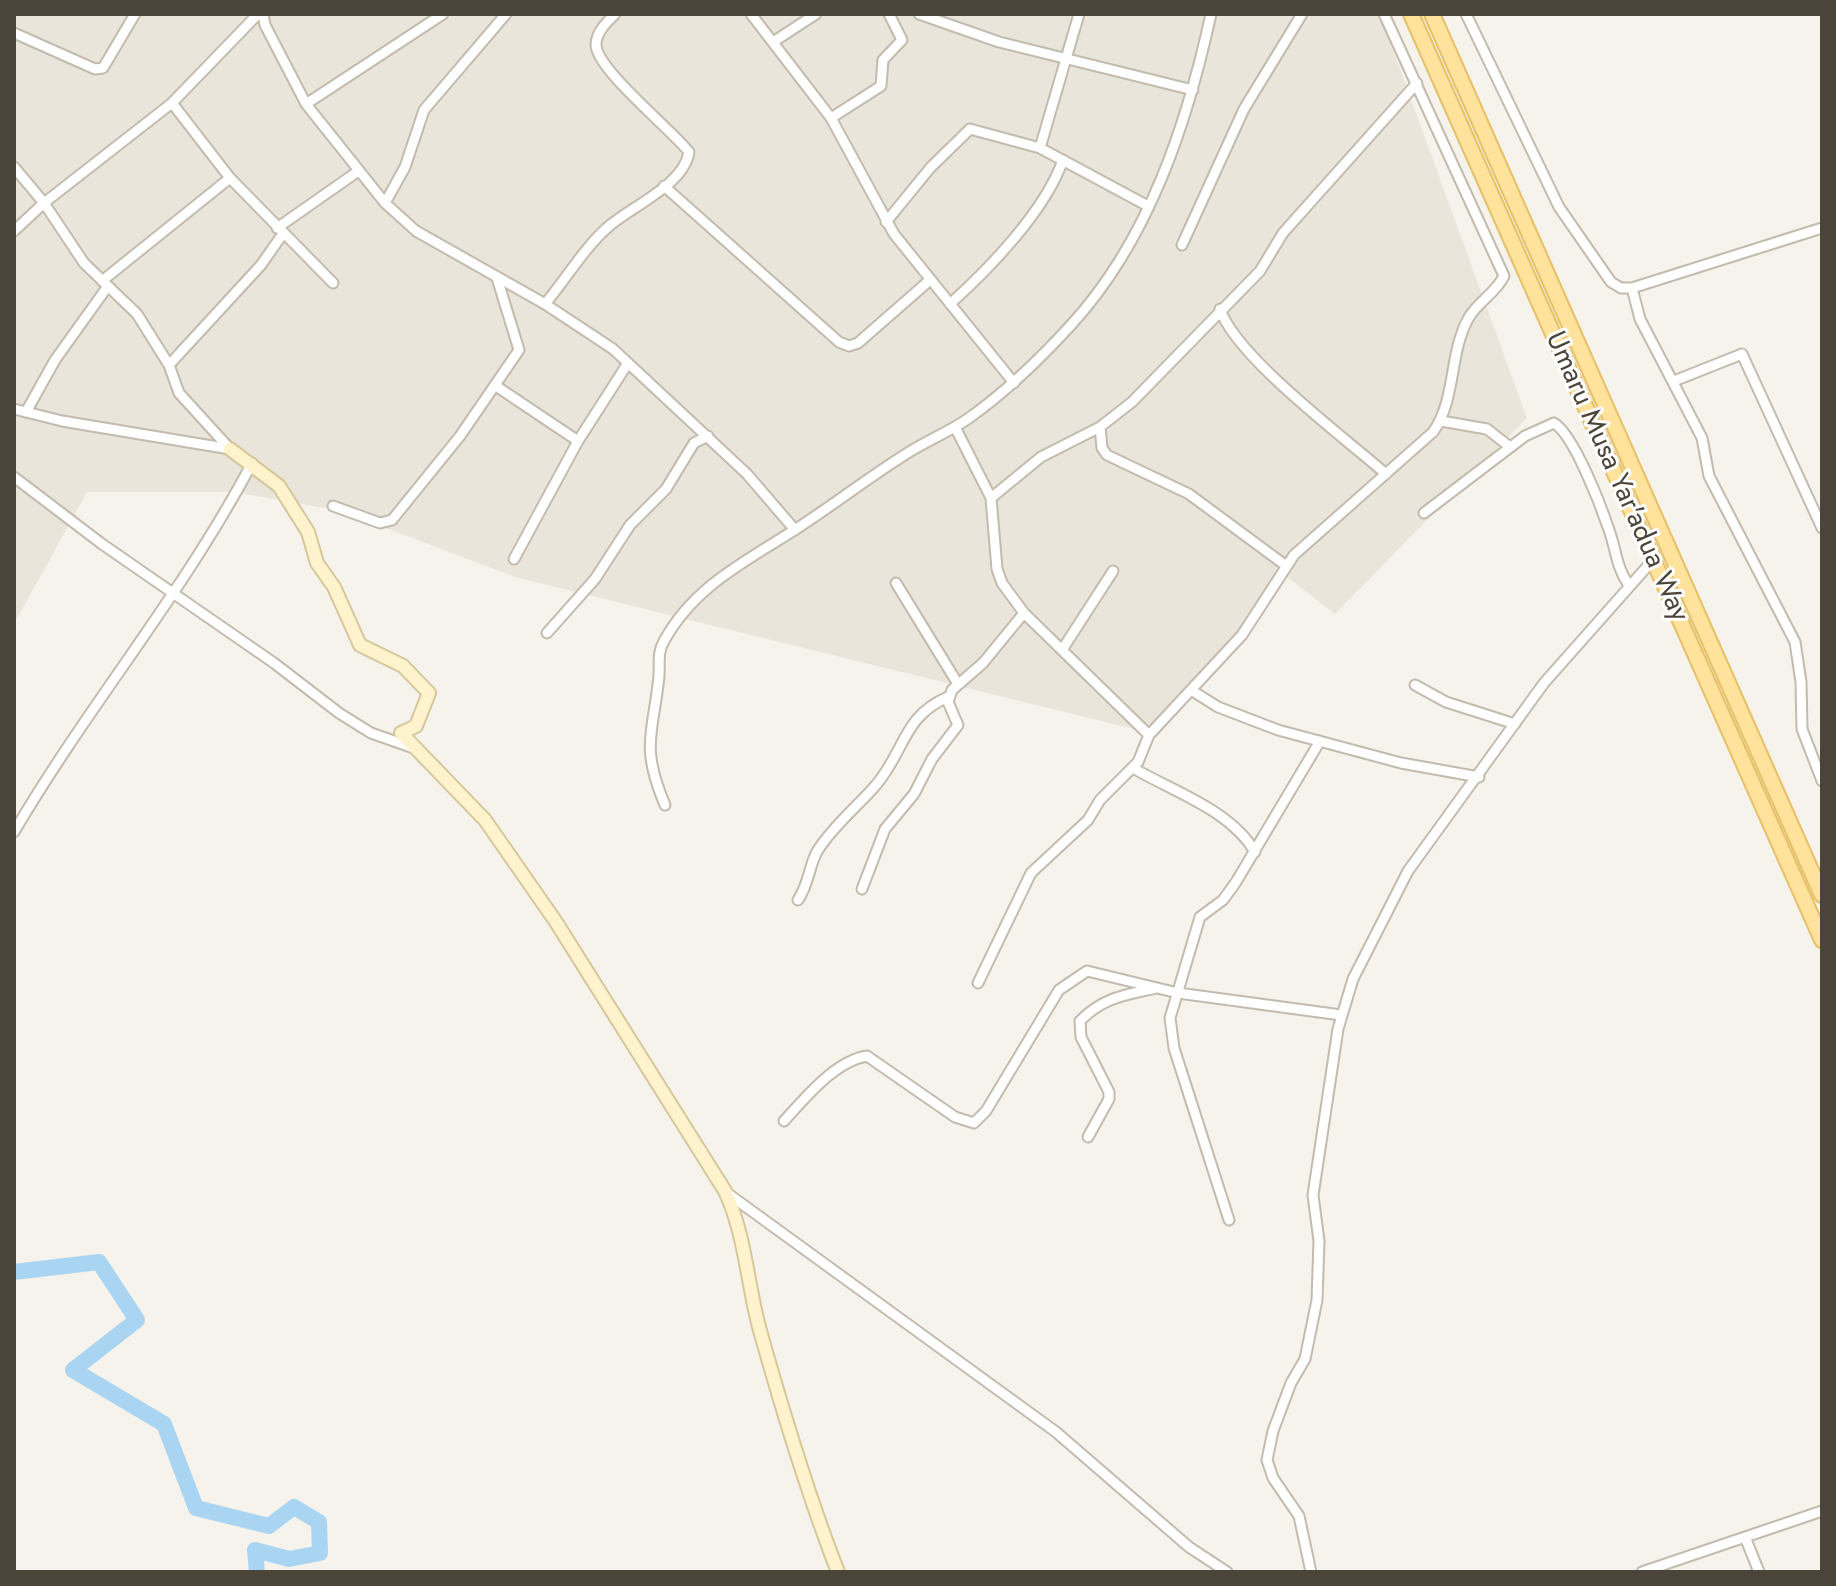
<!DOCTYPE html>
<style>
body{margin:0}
#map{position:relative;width:1836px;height:1586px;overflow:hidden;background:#f6f3ec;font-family:Jost,sans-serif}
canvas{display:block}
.frame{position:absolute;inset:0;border:16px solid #4b4439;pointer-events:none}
</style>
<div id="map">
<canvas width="1836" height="1586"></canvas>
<div class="frame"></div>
</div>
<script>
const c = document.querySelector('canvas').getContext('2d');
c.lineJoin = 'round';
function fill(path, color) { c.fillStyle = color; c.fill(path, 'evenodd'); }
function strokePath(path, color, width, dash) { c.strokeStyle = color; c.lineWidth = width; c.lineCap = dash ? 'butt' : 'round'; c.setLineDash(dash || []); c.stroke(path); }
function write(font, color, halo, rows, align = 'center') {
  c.font = font + ' Jost,sans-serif'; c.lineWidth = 6; c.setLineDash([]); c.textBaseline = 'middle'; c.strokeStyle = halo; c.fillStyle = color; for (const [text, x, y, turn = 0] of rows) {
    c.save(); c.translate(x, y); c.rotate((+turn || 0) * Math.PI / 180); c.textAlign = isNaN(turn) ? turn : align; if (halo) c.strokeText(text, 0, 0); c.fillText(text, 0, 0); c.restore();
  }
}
fill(new Path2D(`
 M 14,14 L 1380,14 L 1527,418 L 1335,614 L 1282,573 L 1223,658 L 1146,732 L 515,577 L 341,511 L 234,492 L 87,492 L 14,624 Z`), '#eae5da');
strokePath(new Path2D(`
 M 14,1272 L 99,1262 L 137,1320 L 73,1370 L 164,1424 L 196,1508 L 269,1526 L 294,1507 L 319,1522 L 320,1553 L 289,1559 L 255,1550 L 257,1572`), '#a9d4f2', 16);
const street = new Path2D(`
 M 263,14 L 265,25 L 306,104 L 385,203 L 416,231 L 545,304 L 613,349 L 747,474 L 795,530
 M 751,14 L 831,118 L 894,234 L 1014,383
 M 919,14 L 999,42 L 1193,90
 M 1466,14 L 1559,207 L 1611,282 L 1621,288 L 1632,288 L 1822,228
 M 14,33 L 95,69 L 103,68 L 135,14
 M 773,42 L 816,14
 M 172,103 L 258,14
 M 306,104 L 443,14
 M 831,118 L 881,86 L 883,60 L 902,40 L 889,14
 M 1040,148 L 1079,14
 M 14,167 L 44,203 L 84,263 L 137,314 L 169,365 L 179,393 L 230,449
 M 664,186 L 839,342 L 849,346 L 858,343 L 930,280
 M 385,203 L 405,167 L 424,110 L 506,14
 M 886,222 L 931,167 L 970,129 L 1040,148 L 1148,206
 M 277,228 L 357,172
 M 14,231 L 44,203 L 172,103 L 230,178 L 333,283
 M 1182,245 L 1244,109 L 1302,14
 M 102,281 L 230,178
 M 1632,288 L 1640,319 L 1702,438 L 1709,476 L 1795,642 L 1801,682 L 1802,729 L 1822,781
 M 545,304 C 566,279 584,248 608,227 C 632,206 684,185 689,152 C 672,130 597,70 596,45 C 596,32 607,22 615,14
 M 950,304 C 990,268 1045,211 1063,160
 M 1220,309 C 1236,357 1345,438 1386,474
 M 169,365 L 261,265 L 282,235
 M 1674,381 L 1742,354 L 1822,528
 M 496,386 L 578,441
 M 14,409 L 62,421 L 230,449
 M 26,412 L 55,360 L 108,286
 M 1441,421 L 1487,429 L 1510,447
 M 1100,427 L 1102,448 L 1107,455 L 1189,494 L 1285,565
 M 14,477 L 102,544 L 274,663 L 339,713 L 371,733 L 411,747
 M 991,498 L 1041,457 L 1100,427 L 1132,402 L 1260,271 L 1283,233 L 1417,83
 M 333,506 L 380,523 L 392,520 L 460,436 L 519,350 L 497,278
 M 1424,513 L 1525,436 L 1554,423 C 1574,435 1601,506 1609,530 C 1616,549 1616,566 1628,584
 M 514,559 L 578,441 L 628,363
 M 896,583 L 958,684
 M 547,633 L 595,579 L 630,525 L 666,489 L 694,443 L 708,436
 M 1062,650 L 1113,571
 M 1415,685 L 1446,702 L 1515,724
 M 1191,690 L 1218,707 L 1278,730 L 1401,763 L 1479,777
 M 1149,735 L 1242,635 L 1294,555 L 1433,432 C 1456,400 1449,354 1468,319 C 1476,303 1496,293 1504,276 L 1384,14
 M 1133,768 C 1172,791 1231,810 1255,852
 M 665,805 C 640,745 653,735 659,676 C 660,663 657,653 664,641 C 694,586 745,562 796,529 C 833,505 868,478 906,454 C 926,441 949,432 969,418 C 1007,391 1040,359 1071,325 C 1149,240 1187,124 1211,14
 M 14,832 C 88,706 184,592 252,463
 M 862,889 L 885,829 L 914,794 L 932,759 L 958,725 L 948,702 L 952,690 L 983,663 L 1024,613 L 1002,583 L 997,569 L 991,498 L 955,427
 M 798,900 C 810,882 809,864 818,850 C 834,825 857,807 876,785 C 905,751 903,716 948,697
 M 978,983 L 1031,873 L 1088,820 L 1100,800 L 1138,762 L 1149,735 L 1024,613
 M 784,1121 C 805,1098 835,1061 867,1056 L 955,1117 L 974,1123 L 986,1111 L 1059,990 L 1087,971 L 1178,993 L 1341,1015
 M 1088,1137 L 1109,1099 L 1109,1092 L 1081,1037 L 1080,1021 C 1103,997 1126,995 1156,988
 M 727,1193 L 1056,1432 L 1189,1547 L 1227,1572
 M 1229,1220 L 1174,1048 L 1170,1018 L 1200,917 L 1223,900 L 1236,882 L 1320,741
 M 1745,1537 L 1759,1572
 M 1311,1572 L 1299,1516 L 1273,1478 L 1267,1460 L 1273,1431 L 1291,1383 L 1305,1359 L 1317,1300 L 1319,1241 L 1313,1195 L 1338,1029 L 1353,979 L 1408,871 L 1544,683 L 1653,560
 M 1642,1572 L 1822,1511`);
const secondary = new Path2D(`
 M 230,449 L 279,486 L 308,532 L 317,563 L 334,587 L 360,645 L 403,666 L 429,693 L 416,726 L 401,733 L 485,820 L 556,922 L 725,1191 C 745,1234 747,1281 759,1327 C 782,1409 807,1493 838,1572`);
const primary = new Path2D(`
 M 1411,14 L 1822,940
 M 1432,14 L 1822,895`);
strokePath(street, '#c2bbae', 13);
strokePath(secondary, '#d6c79b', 16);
strokePath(primary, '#e6c16a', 18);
strokePath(street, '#fff', 9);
strokePath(secondary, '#fff3cd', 12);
strokePath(primary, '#ffe39c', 14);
write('28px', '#4b4439', '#fff', [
 ["Umaru Musa Yar'adua Way",1616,477,66]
]);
</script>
